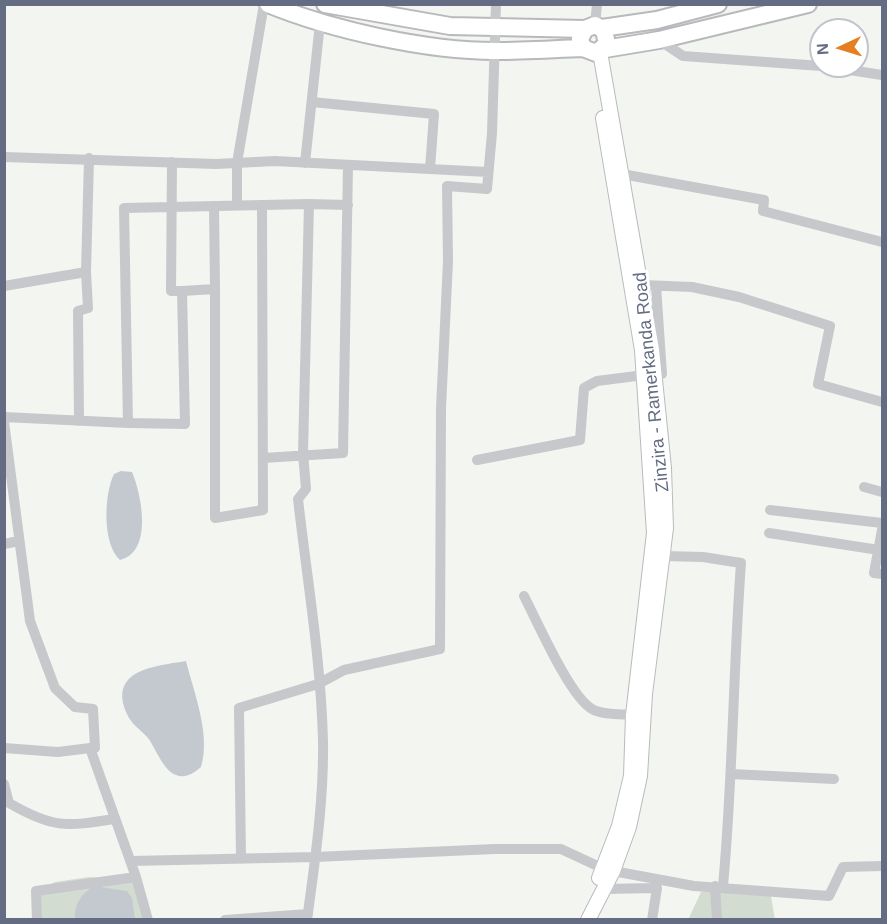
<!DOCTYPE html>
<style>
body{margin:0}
#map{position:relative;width:887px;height:924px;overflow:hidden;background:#f3f5f0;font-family:Helvetica,sans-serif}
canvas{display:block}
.frame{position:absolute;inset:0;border:6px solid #636c82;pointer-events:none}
.north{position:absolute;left:809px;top:18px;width:60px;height:60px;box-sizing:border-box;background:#fff;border:2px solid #c1c4cd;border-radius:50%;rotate:266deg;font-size:16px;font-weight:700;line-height:24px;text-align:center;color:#636c82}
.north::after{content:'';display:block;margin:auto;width:21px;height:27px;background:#e58020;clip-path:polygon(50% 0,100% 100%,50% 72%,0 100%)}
</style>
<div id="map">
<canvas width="887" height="924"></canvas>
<div class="frame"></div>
<div class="north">N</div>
</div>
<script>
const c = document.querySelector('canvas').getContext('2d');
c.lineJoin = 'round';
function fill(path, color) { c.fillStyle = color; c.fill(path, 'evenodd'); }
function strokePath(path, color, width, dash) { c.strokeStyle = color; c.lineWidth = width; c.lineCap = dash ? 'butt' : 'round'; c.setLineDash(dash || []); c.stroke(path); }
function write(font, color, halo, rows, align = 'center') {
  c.font = font + ' Helvetica,sans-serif'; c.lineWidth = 6; c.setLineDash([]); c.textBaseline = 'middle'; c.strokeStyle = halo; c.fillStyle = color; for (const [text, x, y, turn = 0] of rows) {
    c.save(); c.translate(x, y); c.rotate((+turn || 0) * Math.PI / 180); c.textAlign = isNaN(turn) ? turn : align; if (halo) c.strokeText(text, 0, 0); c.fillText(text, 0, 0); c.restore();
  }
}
fill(new Path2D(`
 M 89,877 L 127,879 L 135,884 L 148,919 L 37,919 L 41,889 L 55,882 Z
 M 770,890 L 775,920 L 688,920 L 701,892 Z`), '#d3dcd1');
fill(new Path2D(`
 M 121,471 L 132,472 C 142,496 153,552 120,560 C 102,544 104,494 114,474 Z
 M 186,661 C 194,693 211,735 201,767 C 194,773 185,779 176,775 C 163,770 156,749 148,738 C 141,730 131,724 127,714 C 107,669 157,666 186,661 Z
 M 94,886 L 127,891 L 132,898 L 135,919 L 75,920 C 74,904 81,894 94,886 Z`), '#c4c9d0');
const major = new Path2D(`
 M 599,878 L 619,826 L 631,776 L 633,715 L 654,533 L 642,350 L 603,118
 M 588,920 L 613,871 L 629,827 L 640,776 L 645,694 L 666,528 L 664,468 L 652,350 L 600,52`);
const highway = new Path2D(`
 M 268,4 C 332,30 426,51 496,51 C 525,51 554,49 583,48 L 596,53 L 607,44 L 604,30 L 595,25 L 585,29 L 580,39 L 583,48
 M 325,4 L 450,26 L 585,29
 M 602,28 L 657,20 L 718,4
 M 605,49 L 659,40 L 808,4`);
strokePath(major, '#b9babf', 16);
strokePath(highway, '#b8b9bd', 20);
strokePath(new Path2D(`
 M 595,25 L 597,4
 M 659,40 L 683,56 L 821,66
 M 824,66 L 882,75
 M 312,102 L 434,114 L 430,169
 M 4,157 L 216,164 L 275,161 L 488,172
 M 172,162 L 171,291 L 182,291
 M 305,163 L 320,23
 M 622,174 L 764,200 L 763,211 L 882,242
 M 237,204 L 237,163 L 264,4
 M 309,204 L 348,205
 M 262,205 L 263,510 L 215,518 L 215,289 L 182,291 L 185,424 L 128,423 L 124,208 L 309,204 L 303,453 L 306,489 L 298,499 C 307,579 321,660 323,741 C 324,800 315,861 307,920
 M 214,206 L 215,289
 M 643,285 L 692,287 L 739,297 L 830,326 L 818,384 L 882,402
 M 4,286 L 86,272
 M 656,286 L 662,374
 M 4,417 L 128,423
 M 79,421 L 78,311 L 88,308 L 86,272 L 89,158
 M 4,422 L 30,621 L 55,688 L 75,707 L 93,709 L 95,748 L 90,748
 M 263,458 L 343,453 L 348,165
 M 477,460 L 580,440 L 584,388 L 597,381 L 644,375
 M 864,487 L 882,492
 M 770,510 L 882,523
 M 882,530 L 874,573 L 882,574
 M 769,533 L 879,550
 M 4,544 L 19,541
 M 664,556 L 703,557 L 741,563 C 733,671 733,779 723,886
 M 524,596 C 537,621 570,697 592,709 C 602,715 621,714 633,715
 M 4,748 L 58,752 L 90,748 L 136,877 L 148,920
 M 731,774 L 834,779
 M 4,784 L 9,803 C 52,828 66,827 114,819
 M 241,859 L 239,708 L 318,684 L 344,670 L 440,649 L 441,408 L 448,261 L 447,186 L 487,189 L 492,133 L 496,4
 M 131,861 L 315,857 L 495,849 L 561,849 L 604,869
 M 613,871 L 694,886 L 829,896 L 843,867 L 882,866
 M 715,886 L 717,920
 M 604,889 L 657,888 L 652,920
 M 37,920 L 36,891 L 136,877
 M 225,920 L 308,914`), '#c6c8cc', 10);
strokePath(major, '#fff', 14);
strokePath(highway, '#fff', 16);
write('18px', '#636c82', '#fff', [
 ["Zinzira - Ramerkanda Road",652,382,-96]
]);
</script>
